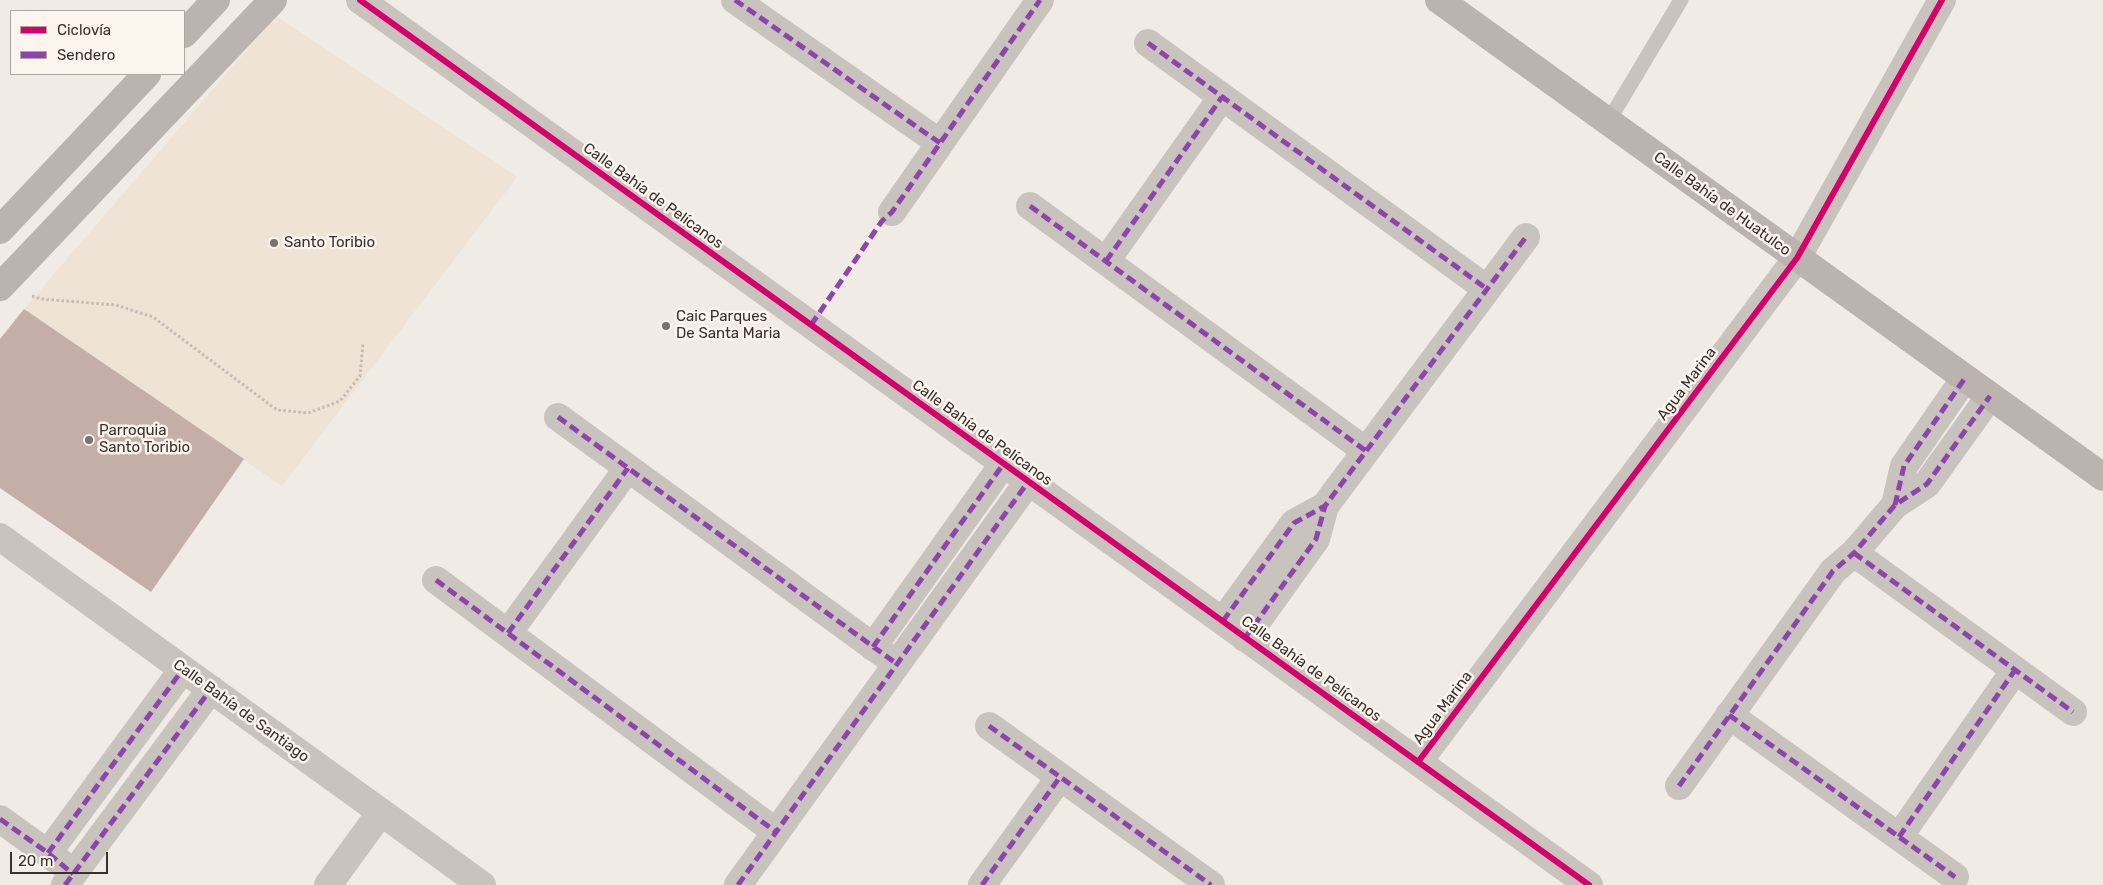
<!DOCTYPE html>
<meta charset="utf-8">
<style>
body{margin:0}
#map{position:relative;width:2103px;height:885px;overflow:hidden;background:#f0ebe5;font-family:Rubik,sans-serif}
canvas{display:block}
.legend{position:absolute;left:10px;top:10px;width:175px;height:65px;box-sizing:border-box;background:#fbf5ee;border:1px solid #aea6a0;margin:0;padding:6px 9px;list-style:none;font-size:15px;color:#3b302b}
.legend li{display:flex;align-items:center;gap:10px;height:25px}
.legend b{width:25px;border:1px solid #aea6a0}
.scale{position:absolute;left:10px;top:852px;width:98px;height:22px;box-sizing:border-box;border:2px solid #3b302b;border-top:0;padding-left:6px;font-size:15px;line-height:18px;white-space:nowrap;color:#3b302b;-webkit-text-stroke:4px #fbf5ee;paint-order:stroke}
</style>
<div id="map">
<canvas width="2103" height="885"></canvas>
<ul class="legend">
<li><b style="height:6px;background:#d6006c"></b>Ciclovía</li>
<li><b style="height:6px;background:#8e44ad"></b>Sendero</li>
</ul>
<div class="scale">20 m</div>
</div>
<script>
const c = document.querySelector('canvas').getContext('2d');
c.lineJoin = 'round';
function fill(path, color) { c.fillStyle = color; c.fill(path, 'evenodd'); }
function strokePath(path, color, width, dash) { c.strokeStyle = color; c.lineWidth = width; c.lineCap = dash ? 'butt' : 'round'; c.setLineDash(dash || []); c.stroke(path); }
function write(font, color, halo, rows, align = 'center') {
  c.font = font + ' Rubik,sans-serif'; c.lineWidth = 5; c.setLineDash([]); c.textBaseline = 'middle'; c.strokeStyle = halo; c.fillStyle = color; for (const [text, x, y, turn = 0] of rows) {
    c.save(); c.translate(x, y); c.rotate((+turn || 0) * Math.PI / 180); c.textAlign = isNaN(turn) ? turn : align; if (halo) c.strokeText(text, 0, 0); c.fillText(text, 0, 0); c.restore();
  }
}
fill(new Path2D(`
 M 276,16 L 517,177 L 282,486 L 24,309 Z`), '#eee3d5');
fill(new Path2D(`
 M 24,309 L 244,459 L 151,592 L 0,488 L 0,339 Z`), '#c3afa7');
strokePath(new Path2D(`
 M 32,296 L 41,299 L 116,305 L 153,317 L 277,410 L 308,413 L 340,401 L 360,376 L 363,343`), '#c2bbb6', 3, [2.5, 2.5]);
strokePath(new Path2D(`
 M 1608,122 L 1681,0`), '#c9c3be', 15);
strokePath(new Path2D(`
 M 360,0 L 1589,885
 M 735,0 L 940,143
 M 1148,43 L 1487,289
 M 1030,206 L 1366,451
 M 892,212 L 1040,0
 M 1106,261 L 1222,97
 M 558,417 L 897,664
 M 1895,505 L 1904,466 L 1965,378
 M 0,537 L 482,885
 M 1854,553 L 2073,712
 M 436,580 L 776,832
 M 1223,621 L 1294,523 L 1325,506
 M 508,633 L 628,468
 M 1245,638 L 1316,539 L 1325,506 L 1526,237
 M 873,647 L 1004,463
 M 1729,715 L 1955,877
 M 989,726 L 1211,885
 M 1418,762 L 1797,258 L 1942,0
 M 1679,786 L 1833,571 L 1854,553 L 1895,505 L 1927,484 L 1990,396
 M 0,819 L 61,863
 M 1899,837 L 2015,670
 M 48,853 L 183,669
 M 65,885 L 211,689
 M 328,885 L 381,812
 M 738,885 L 1028,482
 M 982,885 L 1060,777`), '#c9c3be', 28);
strokePath(new Path2D(`
 M 1439,0 L 2103,477
 M 184,34 L 216,0
 M 0,230 L 147,74
 M 0,287 L 273,0`), '#bab3ae', 28);
strokePath(new Path2D(`
 M 735,0 L 940,143
 M 1148,43 L 1487,289
 M 1030,206 L 1366,451
 M 1106,261 L 1222,97
 M 811,325 L 882,221 L 892,212 L 1040,0
 M 558,417 L 897,664
 M 1895,505 L 1904,466 L 1965,378
 M 1854,553 L 2073,712
 M 436,580 L 776,832
 M 1223,621 L 1294,523 L 1325,506
 M 508,633 L 628,468
 M 1245,638 L 1316,539 L 1325,506 L 1526,237
 M 873,647 L 1004,463
 M 1729,715 L 1955,877
 M 989,726 L 1211,885
 M 1679,786 L 1833,571 L 1854,553 L 1895,505 L 1927,484 L 1990,396
 M 0,819 L 48,853 L 73,874
 M 1899,837 L 2015,670
 M 48,853 L 183,669
 M 65,885 L 211,689
 M 738,885 L 1028,482
 M 982,885 L 1060,777`), '#8e44ad', 5, [10, 5]);
strokePath(new Path2D(`
 M 360,0 L 1589,885
 M 1418,762 L 1797,258 L 1942,0`), '#d6006c', 6);
for (const [x, y, r, color] of [
 [274,243,5,"#7a716c"],
 [666,326,5,"#7a716c"],
 [89,440,5,"#7a716c"]
]) { const dot = new Path2D(); dot.arc(x, y, r, 0, 2 * Math.PI); c.fillStyle = color; c.fill(dot); strokePath(dot, '#fbf5ee', 2); }
write('15px', '#3b302b', '#fbf5ee', [
 ["Calle Bahía de Pelícanos",653,196,36],
 ["Calle Bahía de Huatulco",1722,204,36],
 ["Agua Marina",1687,384,-53],
 ["Calle Bahía de Pelícanos",982,433,36],
 ["Calle Bahía de Pelícanos",1311,669,36],
 ["Agua Marina",1443,708,-53],
 ["Calle Bahía de Santiago",241,711,36]
]);
write('15px', '#3b302b', '#fbf5ee', [
 ["Santo Toribio",284,243],
 ["Caic Parques",676,317],
 ["De Santa Maria",676,334],
 ["Parroquia",99,431],
 ["Santo Toribio",99,448]
], 'left');
</script>
